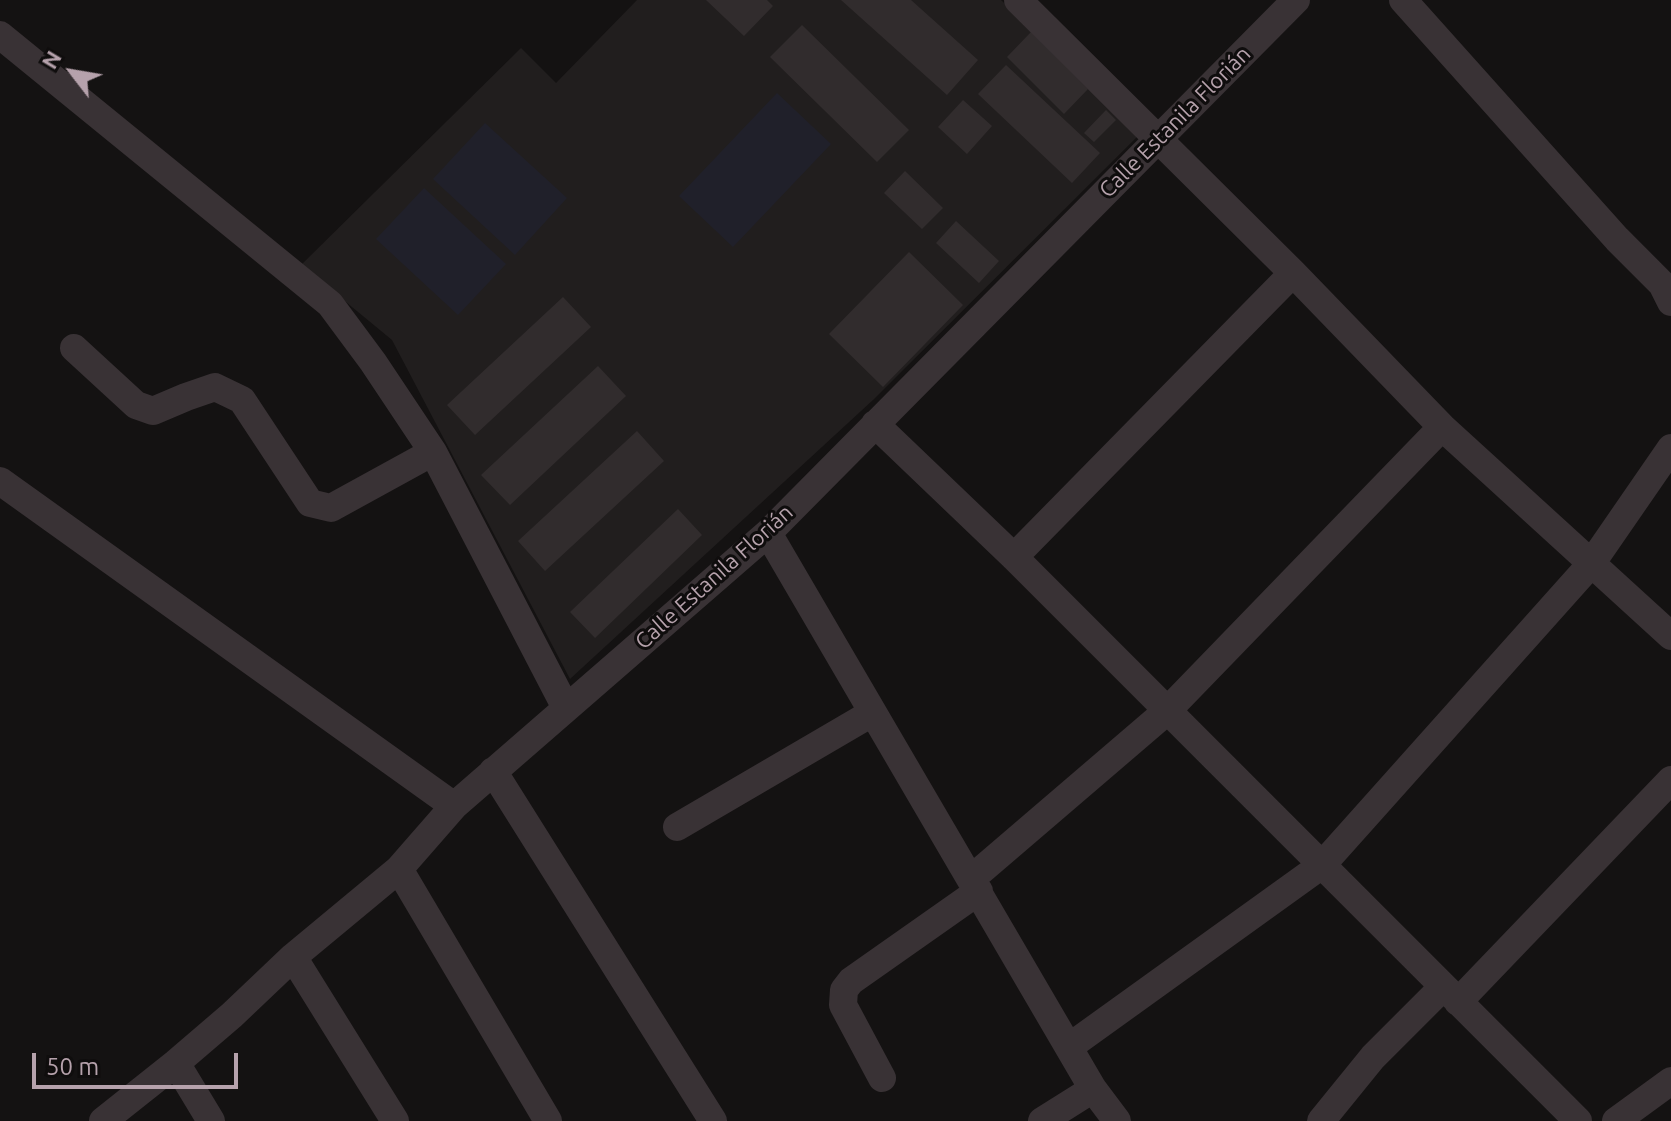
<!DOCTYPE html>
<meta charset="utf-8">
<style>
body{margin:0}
#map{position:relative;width:1671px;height:1121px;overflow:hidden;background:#141212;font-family:Ubuntu,sans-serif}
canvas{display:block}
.north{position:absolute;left:32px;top:32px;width:80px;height:80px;-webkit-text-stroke:6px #0f0d0d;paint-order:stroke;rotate:301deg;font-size:22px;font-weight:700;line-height:32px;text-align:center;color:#b6a2ac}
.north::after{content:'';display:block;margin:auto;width:28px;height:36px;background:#b6a2ac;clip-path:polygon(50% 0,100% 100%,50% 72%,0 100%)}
.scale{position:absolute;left:32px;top:1053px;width:206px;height:36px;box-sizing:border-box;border:4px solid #b6a2ac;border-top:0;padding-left:10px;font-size:24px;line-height:28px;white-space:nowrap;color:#b6a2ac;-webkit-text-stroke:6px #0f0d0d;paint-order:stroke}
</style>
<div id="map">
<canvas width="1671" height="1121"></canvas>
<div class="north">N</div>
<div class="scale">50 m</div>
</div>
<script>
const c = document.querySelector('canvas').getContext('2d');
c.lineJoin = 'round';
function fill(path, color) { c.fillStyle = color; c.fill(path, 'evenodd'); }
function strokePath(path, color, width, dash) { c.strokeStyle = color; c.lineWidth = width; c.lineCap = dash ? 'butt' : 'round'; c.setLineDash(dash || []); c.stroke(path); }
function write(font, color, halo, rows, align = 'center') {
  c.font = font + ' Ubuntu,sans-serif'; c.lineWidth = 6; c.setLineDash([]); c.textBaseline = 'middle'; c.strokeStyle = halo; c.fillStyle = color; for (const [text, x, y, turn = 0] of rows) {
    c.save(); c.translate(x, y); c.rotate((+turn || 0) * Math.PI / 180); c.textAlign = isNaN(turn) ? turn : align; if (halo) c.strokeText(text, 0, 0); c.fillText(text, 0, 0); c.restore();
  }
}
fill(new Path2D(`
 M 637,0 L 1001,0 L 1139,135 L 873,400 L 570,679 L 392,340 L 301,265 L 521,48 L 556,83 Z`), '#211e1e');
fill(new Path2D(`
 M 777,93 L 831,144 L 733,247 L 679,196 Z
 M 485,123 L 567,198 L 515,255 L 433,179 Z
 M 424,188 L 506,264 L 458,315 L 376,239 Z`), '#20202a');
fill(new Path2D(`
 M 706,0 L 767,0 L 773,6 L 744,36 Z
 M 841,0 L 911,0 L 978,60 L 947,95 Z
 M 802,25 L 909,130 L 877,162 L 770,57 Z
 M 1031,32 L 1088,89 L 1064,114 L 1007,57 Z
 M 1006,65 L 1100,153 L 1072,183 L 978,94 Z
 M 963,100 L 992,126 L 967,154 L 938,127 Z
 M 1106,110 L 1116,120 L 1094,142 L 1084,133 Z
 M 905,171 L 943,208 L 922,229 L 884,193 Z
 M 956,221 L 999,261 L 979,283 L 936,243 Z
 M 909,252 L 963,305 L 883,387 L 829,334 Z
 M 563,297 L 591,327 L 475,435 L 447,405 Z
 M 598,366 L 626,396 L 510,505 L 481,475 Z
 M 637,431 L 664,461 L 545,571 L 518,541 Z
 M 678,509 L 702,535 L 595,638 L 570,612 Z`), '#312c2d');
strokePath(new Path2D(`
 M 1018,0 L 1293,273 L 1442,427 L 1671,636
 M 1403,0 L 1617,239 L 1662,284 L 1671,302
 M 0,35 L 330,304 L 373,362 L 433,452 L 566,708
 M 74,348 L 136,405 L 153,411 L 186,397 L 215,387 L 242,400 L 310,503 L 331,508 L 433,452
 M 875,424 L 1014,557 L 1578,1121
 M 0,481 L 454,806
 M 768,533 L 1093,1089 L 1117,1121
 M 1014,557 L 1293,273
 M 493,771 L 713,1121
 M 677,827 L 872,713
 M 399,869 L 548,1121
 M 971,879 L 1167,711 L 1442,427
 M 293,957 L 395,1121
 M 1458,1002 L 1671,780
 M 1069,1047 L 1322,865 L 1591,564 L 1671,448
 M 176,1063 L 211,1121
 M 882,1078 L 843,1005 L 844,990 L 851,981 L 979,891
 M 103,1121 L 176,1063 L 232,1015 L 293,957 L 399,869 L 454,806 L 768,533 L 1296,0
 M 1042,1121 L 1093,1089
 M 1321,1121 L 1373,1057 L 1443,987
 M 1616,1121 L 1671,1081`), '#393235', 28);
write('22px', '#b6a2ac', '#0f0d0d', [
 ["Calle Estanila Florián",1175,122,-45],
 ["Calle Estanila Florián",714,577,-42]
]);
</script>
